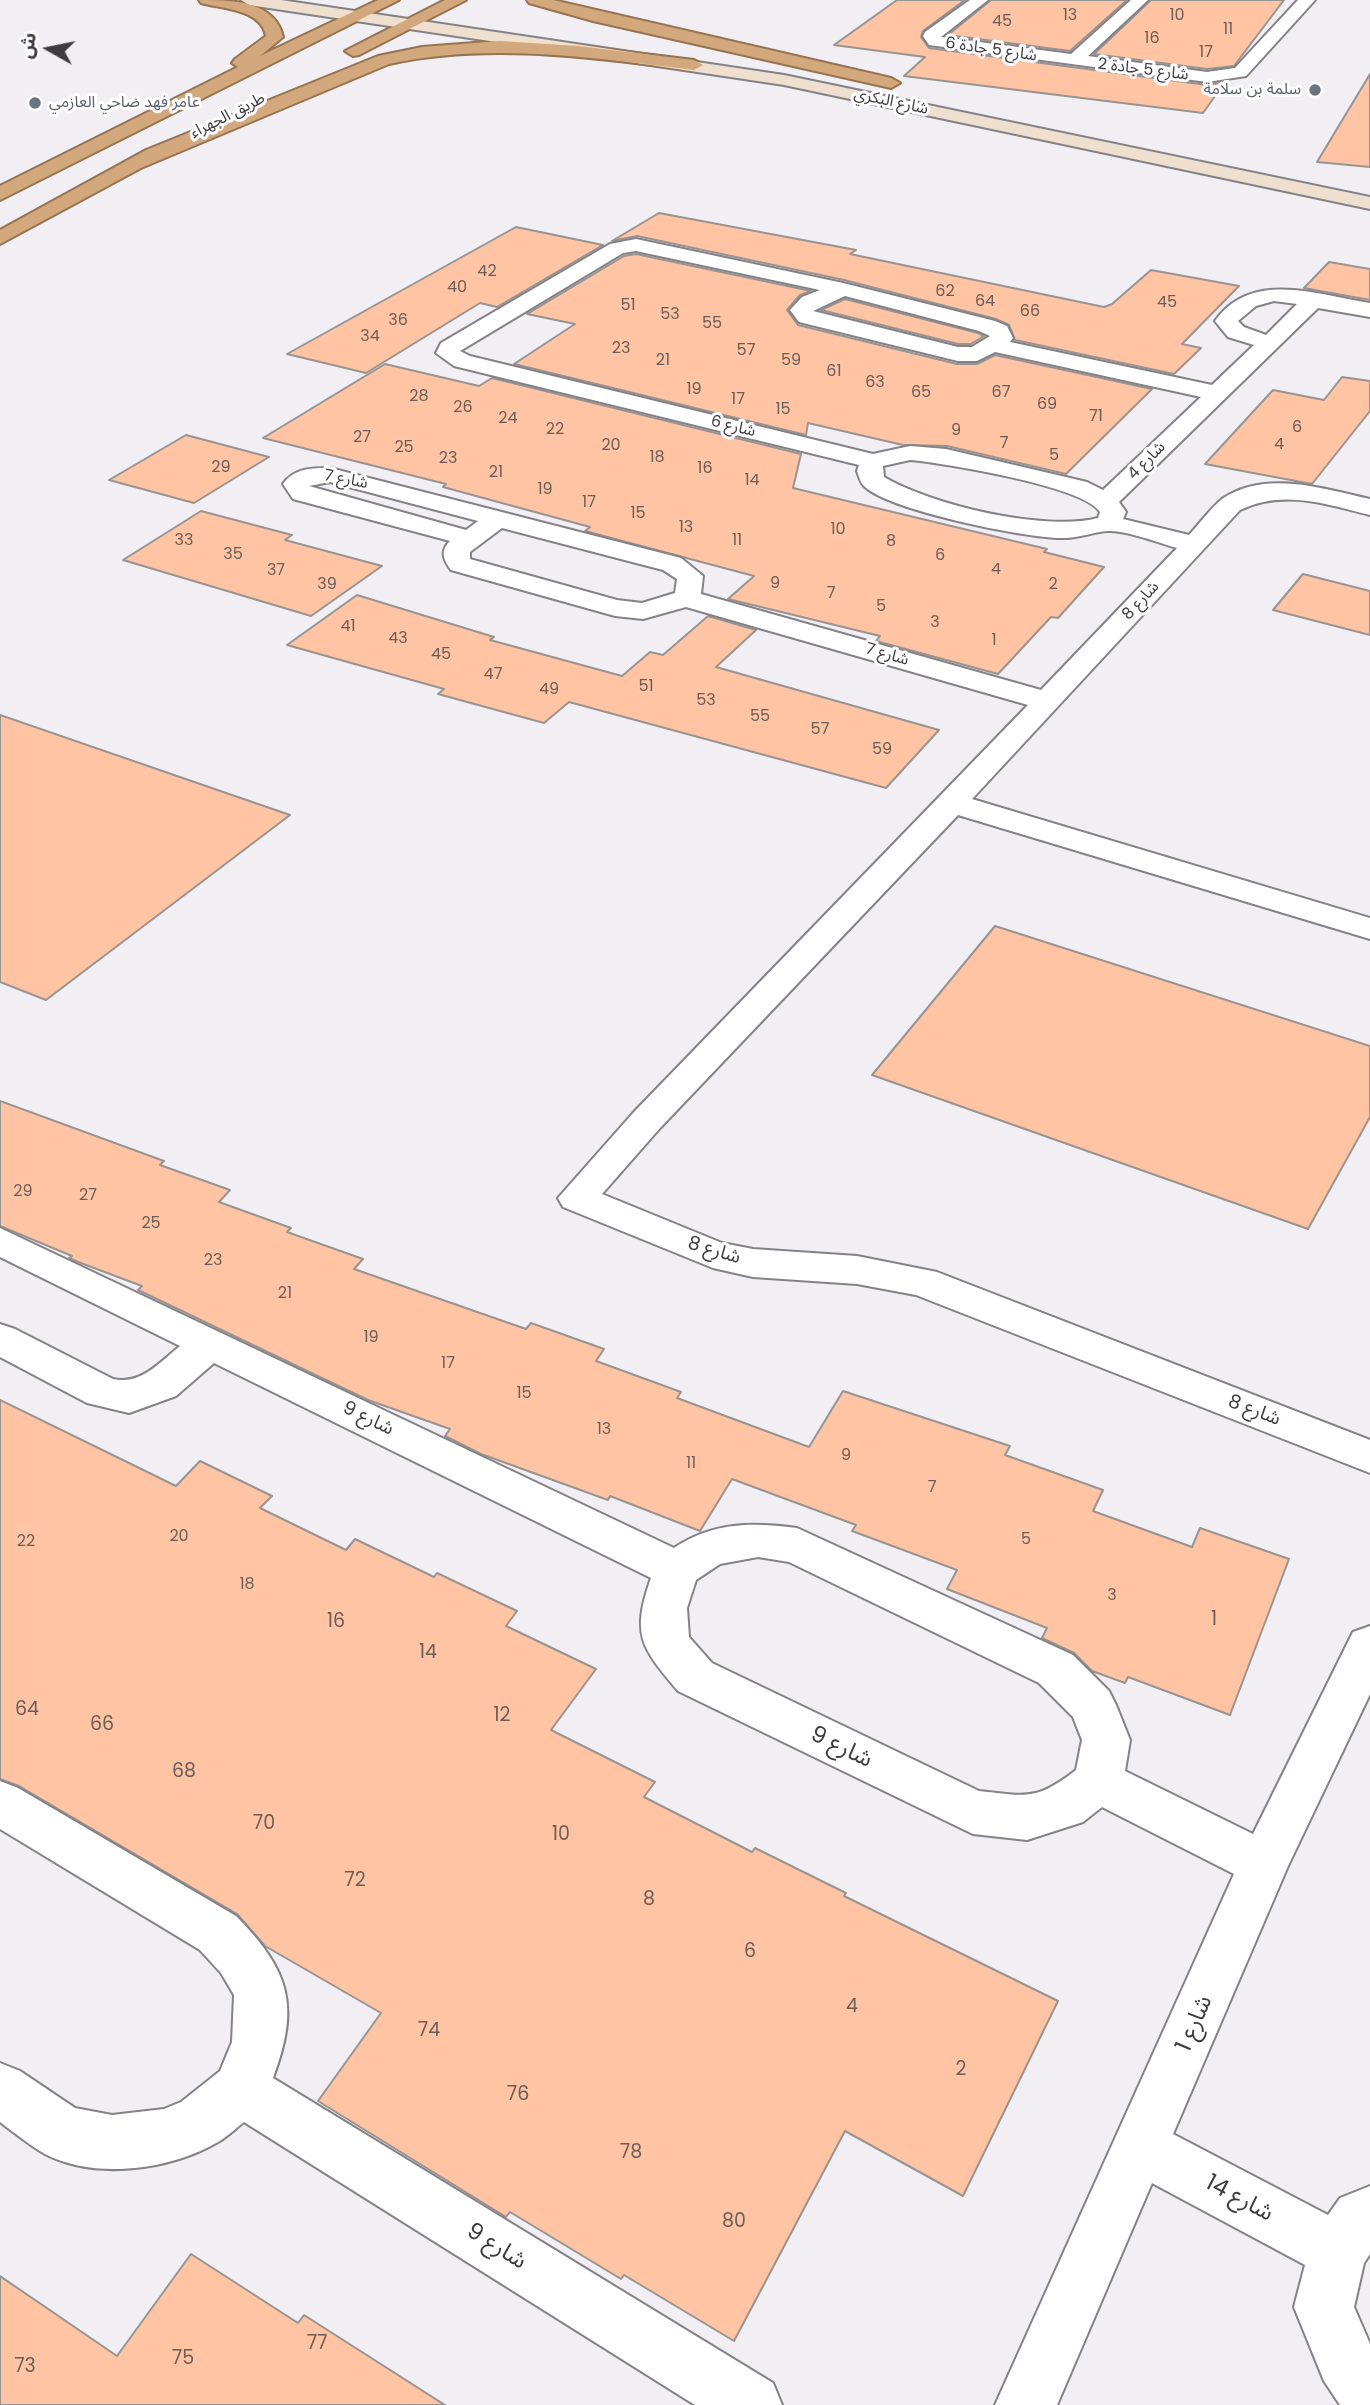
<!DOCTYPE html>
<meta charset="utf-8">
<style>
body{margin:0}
#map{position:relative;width:1370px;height:2405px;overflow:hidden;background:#f1eff4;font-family:Poppins,"Noto Sans Arabic",sans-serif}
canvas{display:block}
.north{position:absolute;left:14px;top:14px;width:70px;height:70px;-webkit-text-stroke:5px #fefdff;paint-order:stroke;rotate:279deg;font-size:19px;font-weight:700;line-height:28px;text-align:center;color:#3c3b3d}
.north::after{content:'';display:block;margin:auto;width:24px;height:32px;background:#3c3b3d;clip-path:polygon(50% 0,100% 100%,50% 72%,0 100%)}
</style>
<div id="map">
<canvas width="1370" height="2405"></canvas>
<div class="north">ش</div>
</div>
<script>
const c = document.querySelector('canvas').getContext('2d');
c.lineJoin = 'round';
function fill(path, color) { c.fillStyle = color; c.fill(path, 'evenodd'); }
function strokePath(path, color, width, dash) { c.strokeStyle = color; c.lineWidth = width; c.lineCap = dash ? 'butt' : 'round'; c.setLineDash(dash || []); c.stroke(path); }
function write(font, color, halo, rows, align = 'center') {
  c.font = font + ' Poppins,"Noto Sans Arabic",sans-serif'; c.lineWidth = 6; c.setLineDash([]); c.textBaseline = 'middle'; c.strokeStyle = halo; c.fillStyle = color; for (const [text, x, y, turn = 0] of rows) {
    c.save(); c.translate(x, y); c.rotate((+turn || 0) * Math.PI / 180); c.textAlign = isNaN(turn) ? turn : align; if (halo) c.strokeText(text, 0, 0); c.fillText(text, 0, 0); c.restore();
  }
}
const building = new Path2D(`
 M 897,0 L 965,0 L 923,31 L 921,37 L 929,48 L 1207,85 L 1225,82 L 1203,113 L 904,76 L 925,57 L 834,45 Z
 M 991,0 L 1127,0 L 1070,51 L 948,35 Z
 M 1151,0 L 1284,0 L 1234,66 L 1207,69 L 1094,54 Z
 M 1370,74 L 1370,167 L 1317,162 Z
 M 659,213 L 856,250 L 850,254 L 1104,307 L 1112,304 L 1151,270 L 1239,286 L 1182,344 L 1201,348 L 1174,374 L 1015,340 L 1009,325 L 996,319 L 844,280 L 637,236 L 612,241 Z
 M 516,227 L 603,245 L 497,307 L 480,303 L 366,373 L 287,354 Z
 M 636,254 L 811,291 L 800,295 L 787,310 L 798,325 L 957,364 L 977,364 L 995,355 L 1152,389 L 1066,474 L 947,446 L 903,445 L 808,423 L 806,435 L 514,364 L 575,324 L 527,314 L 624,256 Z
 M 1329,262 L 1370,269 L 1370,300 L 1304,288 Z
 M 845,299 L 978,333 L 984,336 L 971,344 L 958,344 L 821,310 Z
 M 385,364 L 479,386 L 492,378 L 801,454 L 793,488 L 1047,549 L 1044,552 L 1104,567 L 1058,618 L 1051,617 L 998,674 L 876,641 L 880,636 L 728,599 L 754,576 L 585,531 L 590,527 L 443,487 L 446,484 L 263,438 Z
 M 1342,377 L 1370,381 L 1370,411 L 1312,484 L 1205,464 L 1273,390 L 1324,400 Z
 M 186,435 L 269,457 L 194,503 L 109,480 Z
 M 201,511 L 292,535 L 285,540 L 382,566 L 311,616 L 123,560 Z
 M 1303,574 L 1370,591 L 1370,635 L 1273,610 Z
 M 357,595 L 494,637 L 490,640 L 622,676 L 650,652 L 663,655 L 708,616 L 756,630 L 716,667 L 939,730 L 886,788 L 569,702 L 544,723 L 438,694 L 444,689 L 287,645 Z
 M 0,715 L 290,815 L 46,1000 L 0,982 Z
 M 995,926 L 1370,1046 L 1370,1117 L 1308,1229 L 872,1075 Z
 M 0,1101 L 164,1161 L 160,1165 L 230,1190 L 219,1202 L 291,1228 L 287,1232 L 363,1259 L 354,1269 L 526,1329 L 531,1323 L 604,1349 L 596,1361 L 681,1392 L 677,1398 L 809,1447 L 843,1391 L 1010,1446 L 1005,1455 L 1103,1490 L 1093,1511 L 1192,1547 L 1200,1528 L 1289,1559 L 1230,1715 L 1128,1677 L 1125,1683 L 1092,1671 L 1074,1653 L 1042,1638 L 1047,1628 L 947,1589 L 957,1570 L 852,1531 L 856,1525 L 732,1479 L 700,1531 L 610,1496 L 608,1500 L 481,1454 L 445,1436 L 450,1429 L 368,1400 L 138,1290 L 142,1286 L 78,1262 L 69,1258 L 72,1256 L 0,1226 Z
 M 0,1400 L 176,1486 L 200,1461 L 272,1496 L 260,1508 L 346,1550 L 355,1539 L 434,1577 L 437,1573 L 517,1611 L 506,1626 L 596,1669 L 551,1730 L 655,1782 L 644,1797 L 752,1852 L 755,1848 L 846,1893 L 844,1896 L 1058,2001 L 963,2196 L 845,2131 L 734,2341 L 624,2275 L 621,2279 L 510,2212 L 506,2217 L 318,2101 L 381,2013 L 265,1946 L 237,1914 L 19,1786 L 0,1779 Z
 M 191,2254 L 298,2323 L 304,2315 L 445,2405 L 0,2405 L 0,2276 L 117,2356 Z`);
fill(building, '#fec4a4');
strokePath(building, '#999491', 2);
const minor = new Path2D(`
 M 970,0 L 988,0 L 941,37 L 1071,54 L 1131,0 L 1148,0 L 1088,56 L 1207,72 L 1235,68 L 1298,0 L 1315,0 L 1246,76 L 1207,82 L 929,45 L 923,36 L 925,32 Z
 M 636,239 L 843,283 L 995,321 L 1007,326 L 1013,338 L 1010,342 L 1212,385 L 1254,345 L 1228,337 L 1215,321 C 1251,269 1319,295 1370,303 L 1370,317 L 1318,308 L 1119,502 L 1126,512 L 1123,519 L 1189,535 C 1199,524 1210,509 1222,499 C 1265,469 1325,489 1370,499 L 1370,515 C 1326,504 1283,489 1240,510 L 972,799 L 1370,918 L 1370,939 L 958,815 L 660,1128 L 602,1194 L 722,1243 L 753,1249 L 857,1256 L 937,1272 L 1370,1440 L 1370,1473 L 916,1295 L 857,1284 L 753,1277 L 713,1268 L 563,1207 L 558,1198 L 634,1112 L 1028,705 L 686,607 L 643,619 L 615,616 L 451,570 C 443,559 440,551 450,541 L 293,499 L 283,484 C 294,468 312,468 330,468 L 681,558 L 703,576 L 701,594 L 1041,690 L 1177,548 C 1159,543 1126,530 1108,531 C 1092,532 1077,539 1061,538 C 1024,538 888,510 864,486 C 860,482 859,476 857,471 L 859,465 L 454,366 L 436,353 L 441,343 L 610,244 ZM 636,251 L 820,290 L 802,297 L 790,310 L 799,322 L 958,361 L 977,361 L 995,352 L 1201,397 L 1103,490 L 1087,482 L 946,449 L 910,446 L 873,454 L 470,356 L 460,351 L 623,253 ZM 845,296 L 979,331 L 990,336 L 972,347 L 958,347 L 813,311 ZM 1274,301 L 1297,304 L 1266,335 L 1244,327 L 1238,321 L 1256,306 ZM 910,460 C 944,463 1084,486 1100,512 L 1098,518 C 1045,532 931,505 884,477 L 883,466 ZM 330,482 L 478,521 L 466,530 L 309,486 ZM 502,528 L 663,570 L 677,579 L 675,593 L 642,603 L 617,600 L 470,559 L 470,552 Z
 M 0,1228 L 674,1548 C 713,1522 752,1522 797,1528 L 1073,1655 L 1109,1691 L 1116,1705 L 1130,1740 L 1125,1771 L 1253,1834 L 1353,1632 L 1370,1626 L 1370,1694 L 1288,1866 L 1173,2134 L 1328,2215 L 1340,2198 L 1370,2186 L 1370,2254 L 1364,2263 L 1354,2307 L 1370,2344 L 1370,2405 L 1340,2405 L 1324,2381 L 1294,2307 L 1305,2265 L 1152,2183 L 1057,2405 L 995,2405 L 1234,1874 L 1102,1807 L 1083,1822 L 1027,1840 L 973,1834 L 678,1691 C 641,1647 631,1635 651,1578 L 214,1363 L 176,1396 L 129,1413 L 87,1403 L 0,1357 L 0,1324 L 15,1329 L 113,1379 C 141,1385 159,1363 180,1346 L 0,1257 ZM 758,1557 L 789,1562 L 1039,1683 L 1073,1717 L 1082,1740 L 1076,1770 C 1036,1801 1027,1796 979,1791 L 712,1663 L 689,1637 L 687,1608 L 696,1580 L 720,1564 Z
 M 0,1781 L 18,1788 L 236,1916 C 290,1971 300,2006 273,2078 L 773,2383 L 782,2405 L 695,2405 L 244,2122 C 236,2128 227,2137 218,2142 C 170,2170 95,2180 45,2154 C 29,2145 15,2133 0,2122 L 0,2063 L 20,2071 L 75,2108 L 112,2115 L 164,2109 L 181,2102 L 220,2071 L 232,2042 L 234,1995 L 221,1973 L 200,1950 L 0,1829 Z`);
const secondary = new Path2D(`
 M 241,0 L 281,0 L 784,75 L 1370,197 L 1370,209 L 784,85 L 249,5 Z`);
const trunk = new Path2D(`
 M 199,0 C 230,0 275,0 283,37 L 260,56 L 378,0 L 399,0 L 0,200 L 0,186 L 238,67 L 232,63 L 235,59 L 266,36 C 261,9 223,9 201,3 Z
 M 445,0 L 466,0 L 359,55 L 353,56 L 345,51 Z
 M 527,0 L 553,0 L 891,78 L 900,83 L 891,88 L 593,21 L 529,3 Z
 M 500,41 L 578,46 L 694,60 L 703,65 L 694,70 C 592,58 491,42 389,64 L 141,168 L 0,244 L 0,230 L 146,150 L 378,56 L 422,47 Z`);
strokePath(minor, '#848287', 4);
strokePath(secondary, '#848287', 4);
strokePath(trunk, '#977451', 4);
fill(minor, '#fff');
fill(secondary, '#eedfce');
fill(trunk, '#d3a87c');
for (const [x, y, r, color] of [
 [1315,90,7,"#6b7280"],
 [35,103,7,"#6b7280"]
]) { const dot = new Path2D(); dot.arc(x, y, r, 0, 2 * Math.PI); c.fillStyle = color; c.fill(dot); strokePath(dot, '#fefdff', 2.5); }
write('16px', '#6c5d57', null, [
 ["13",1070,16],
 ["10",1177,16],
 ["45",1002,22],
 ["11",1228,30],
 ["16",1152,39],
 ["17",1206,53],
 ["42",487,272],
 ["40",457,288],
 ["62",945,292],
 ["64",985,302],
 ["45",1167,303],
 ["51",628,306],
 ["66",1030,312],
 ["53",670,315],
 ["36",398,321],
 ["55",712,324],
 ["34",370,337],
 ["23",621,349],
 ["57",746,351],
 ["21",663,361],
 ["59",791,361],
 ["61",834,372],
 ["63",875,383],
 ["19",694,390],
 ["65",921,393],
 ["67",1001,393],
 ["28",419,397],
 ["17",738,400],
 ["69",1047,405],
 ["26",463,408],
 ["15",783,410],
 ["71",1096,417],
 ["24",508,419],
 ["6",1297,428],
 ["22",555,430],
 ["9",956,431],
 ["27",362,438],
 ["7",1004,444],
 ["4",1279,445],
 ["20",611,446],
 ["25",404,448],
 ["5",1054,456],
 ["18",657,458],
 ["23",448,459],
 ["29",221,468],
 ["16",705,469],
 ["21",496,473],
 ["14",752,481],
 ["19",545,490],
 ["17",589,503],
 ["15",638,514],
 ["13",686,528],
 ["10",838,530],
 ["33",184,541],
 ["11",737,541],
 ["8",891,542],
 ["35",233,555],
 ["6",940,556],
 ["4",996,570],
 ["37",276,571],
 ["9",775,584],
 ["39",327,585],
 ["2",1053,585],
 ["7",831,594],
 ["5",881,607],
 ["3",935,623],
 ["41",348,627],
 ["43",398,639],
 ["1",994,641],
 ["45",441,655],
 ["47",493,675],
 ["51",646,687],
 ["49",549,690],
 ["53",706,701],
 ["55",760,717],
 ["57",820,730],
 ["59",882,750],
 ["29",23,1192],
 ["27",88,1196],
 ["25",151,1224],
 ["23",213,1261],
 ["21",285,1294],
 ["19",371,1338],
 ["17",448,1364],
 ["15",524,1394],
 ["13",604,1430],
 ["9",846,1456],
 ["11",691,1464],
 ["7",932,1488],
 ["20",179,1537],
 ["5",1026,1540],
 ["22",26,1542],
 ["18",247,1585],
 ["3",1112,1596]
]);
write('16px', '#3c3b3d', '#fefdff', [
 ["شارع 5 جادة 6",991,50,8],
 ["شارع 5 جادة 2",1143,70,7],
 ["شارع البكري",891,102,12],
 ["طريق الجهراء",228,116,-27],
 ["شارع 6",733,427,14],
 ["شارع 4",1147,461,-45],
 ["شارع 7",346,480,11],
 ["شارع 8",1141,601,-47],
 ["شارع 7",887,655,16]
]);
write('16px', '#5b616d', '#fefdff', [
 ["سلمة بن سلامة",1301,90],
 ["عامر فهد ضاحي العازمي",49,103,"left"]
], 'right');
write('19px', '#3c3b3d', '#fefdff', [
 ["شارع 8",714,1251,17],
 ["شارع 8",1254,1411,21],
 ["شارع 9",368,1419,26]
]);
write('19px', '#6c5d57', null, [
 ["1",1214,1620],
 ["16",336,1622],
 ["14",428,1653],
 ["64",27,1710],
 ["12",502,1716],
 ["66",102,1725],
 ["68",184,1772],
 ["70",264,1824],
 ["10",561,1835],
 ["72",355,1881],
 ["8",649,1900],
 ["6",750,1952],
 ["4",852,2007],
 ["74",429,2031],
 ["2",961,2070],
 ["76",518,2095],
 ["78",631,2153],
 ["80",734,2222],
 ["77",317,2344],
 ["75",183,2359],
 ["73",25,2367]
]);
write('23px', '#3c3b3d', '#fefdff', [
 ["شارع 9",841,1748,26],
 ["شارع 1",1195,2024,-67],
 ["شارع 14",1239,2199,28],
 ["شارع 9",496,2247,32]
]);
</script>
